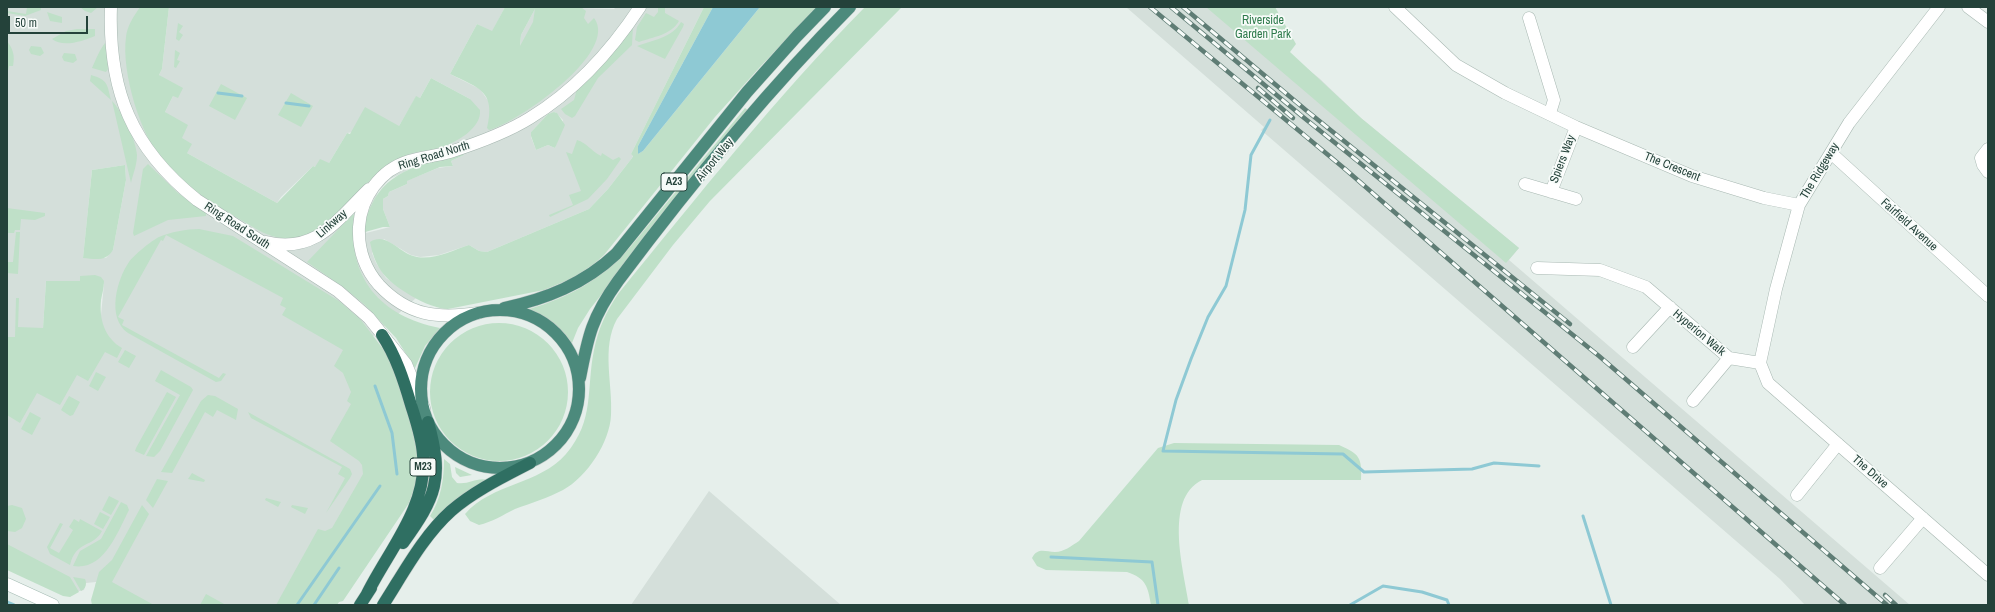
<!DOCTYPE html>
<style>
body{margin:0}
#map{position:relative;width:1995px;height:612px;overflow:hidden;background:#e6efeb;font-family:"Archivo Narrow",sans-serif}
canvas{display:block}
.frame{position:absolute;inset:0;border:8px solid #24423a;pointer-events:none}
.scale{position:absolute;left:8px;top:16px;width:80px;height:18px;box-sizing:border-box;border:2px solid #24423a;border-top:0;padding-left:5px;font-size:12px;line-height:14px;white-space:nowrap;color:#24423a;-webkit-text-stroke:3px #f7fbf9;paint-order:stroke}
</style>
<div id="map">
<canvas width="1995" height="612"></canvas>
<div class="frame"></div>
<div class="scale">50 m</div>
</div>
<script>
const c = document.querySelector('canvas').getContext('2d');
c.lineJoin = 'round';
function fill(path, color) { c.fillStyle = color; c.fill(path, 'evenodd'); }
function strokePath(path, color, width, dash) { c.strokeStyle = color; c.lineWidth = width; c.lineCap = dash ? 'butt' : 'round'; c.setLineDash(dash || []); c.stroke(path); }
function write(font, color, halo, rows, align = 'center') {
  c.font = font + ' "Archivo Narrow",sans-serif'; c.lineWidth = 3.5; c.setLineDash([]); c.textBaseline = 'middle'; c.strokeStyle = halo; c.fillStyle = color; for (const [text, x, y, turn = 0] of rows) {
    c.save(); c.translate(x, y); c.rotate((+turn || 0) * Math.PI / 180); c.textAlign = isNaN(turn) ? turn : align; if (halo) c.strokeText(text, 0, 0); c.fillText(text, 0, 0); c.restore();
  }
}
fill(new Path2D(`
 M 7,7 L 144,7 L 145,118 L 266,222 L 470,99 L 431,78 L 420,98 L 416,97 L 399,126 L 347,133 L 329,163 L 315,167 L 313,166 L 281,197 L 277,203 L 187,153 L 181,138 L 165,112 L 173,96 L 159,75 L 162,69 L 169,7 L 505,7 L 492,32 L 477,24 L 450,74 L 480,89 L 489,102 L 520,47 L 521,35 L 536,7 L 614,9 L 616,7 L 704,7 L 631,154 L 633,155 L 632,158 L 608,189 L 589,209 L 487,252 L 479,251 L 469,245 L 439,255 L 420,257 L 411,255 L 384,239 L 372,253 L 376,263 L 386,278 L 416,298 L 369,340 L 389,390 L 333,605 L 104,605 L 94,594 L 96,582 L 86,583 L 84,590 L 75,592 L 7,567 ZM 555,112 L 563,120 L 555,148 L 548,145 L 536,150 L 531,137 L 531,132 L 548,114 ZM 464,155 L 451,161 L 453,166 L 438,168 L 406,181 L 407,184 L 389,192 L 388,196 L 383,199 L 383,209 L 390,227 L 366,233 L 378,192 L 390,179 L 416,166 ZM 125,165 L 126,180 L 113,250 L 106,258 L 83,258 L 92,170 ZM 80,276 L 104,284 L 101,315 L 17,340 L 18,328 L 43,328 L 46,281 L 80,281 Z
 M 1126,7 L 1230,7 L 1319,78 L 1361,118 L 1519,248 L 1509,260 L 1910,605 L 1805,605 L 1780,579 L 1261,130 L 1264,127 Z
 M 709,491 L 841,605 L 631,605 Z`), '#d4dfda');
fill(new Path2D(`
 M 27,7 L 41,7 L 41,10 L 25,16 L 7,13 L 7,11 L 26,14 Z
 M 80,7 L 98,7 L 91,13 L 85,11 Z
 M 140,7 L 169,7 L 162,69 L 159,75 L 183,88 L 178,98 L 173,96 L 165,112 L 188,125 L 182,138 L 192,144 L 187,153 L 277,203 L 313,166 L 315,167 L 320,159 L 329,163 L 347,133 L 350,134 L 365,107 L 399,126 L 416,96 L 420,98 L 431,78 L 470,99 L 480,110 C 482,128 456,143 439,148 C 429,151 417,151 407,155 C 364,171 341,226 302,239 C 299,241 294,239 290,239 C 267,237 260,231 241,220 C 214,204 186,188 165,164 C 141,138 121,72 126,37 C 127,26 134,16 140,7 Z
 M 505,7 L 581,7 L 586,11 L 584,18 L 588,24 L 594,18 C 620,52 517,123 489,130 L 487,128 C 496,91 479,88 450,74 L 477,24 L 492,31 ZM 535,9 L 533,22 L 520,46 L 521,35 Z
 M 658,7 L 665,7 L 665,13 L 679,21 C 671,35 653,37 639,42 L 635,40 L 637,27 L 646,13 L 654,17 L 658,12 Z
 M 704,7 L 713,7 L 638,146 L 638,154 L 643,151 L 760,7 L 817,7 L 760,67 L 715,117 L 604,255 L 594,264 L 573,278 L 544,290 L 448,309 C 429,309 392,287 381,271 C 375,262 372,252 370,242 C 387,231 399,254 417,257 C 435,260 453,250 469,245 L 479,251 L 487,252 L 589,209 L 608,189 L 632,158 L 633,156 L 631,154 Z
 M 865,7 L 902,7 L 710,201 L 673,245 L 617,319 C 601,348 613,384 611,415 C 610,442 587,477 563,490 C 548,498 531,503 515,509 C 503,515 492,522 479,525 L 470,521 L 465,514 C 492,483 539,485 566,454 C 595,420 586,389 594,350 C 598,329 606,312 618,294 C 698,196 776,97 865,7 Z
 M 1206,7 L 1275,7 L 1296,44 L 1290,52 L 1361,118 L 1519,248 L 1506,263 Z
 M 47,12 L 62,17 L 62,23 L 50,21 Z
 M 681,22 L 684,24 L 683,27 L 665,59 L 637,46 C 653,40 672,38 681,22 Z
 M 178,23 L 183,26 L 179,32 L 183,35 L 179,41 L 176,39 Z
 M 633,27 L 632,45 L 598,78 L 575,116 L 572,118 L 565,114 L 561,109 L 574,100 L 577,89 Z
 M 77,29 L 95,29 L 95,36 C 83,41 63,48 52,39 L 66,31 Z
 M 7,41 C 13,49 15,55 13,66 L 9,66 L 7,76 Z
 M 105,43 L 107,46 L 108,69 L 106,72 L 92,68 C 96,59 99,51 105,43 Z
 M 31,46 L 41,47 L 44,53 L 40,56 L 31,54 L 29,50 Z
 M 175,50 L 180,53 L 177,60 L 180,61 L 176,68 L 174,67 Z
 M 64,53 L 75,54 L 77,60 L 73,63 L 64,61 L 62,57 Z
 M 91,75 C 108,80 107,84 111,100 L 90,81 Z
 M 221,84 L 247,98 L 235,120 L 209,106 Z
 M 291,93 L 313,106 L 301,127 L 278,115 Z
 M 112,101 C 122,111 136,140 137,155 C 137,165 133,174 131,183 Z
 M 745,108 L 748,110 L 590,309 L 578,328 L 572,343 C 561,327 547,318 529,309 C 568,298 604,278 631,246 Z
 M 554,112 L 557,113 L 565,125 L 555,148 L 548,145 L 536,150 L 531,136 L 531,132 L 548,114 Z
 M 577,140 C 587,143 590,150 601,156 L 602,153 L 613,160 L 619,157 L 621,159 L 607,179 L 588,199 L 550,217 L 549,215 L 573,205 L 569,195 L 581,191 L 566,152 L 572,154 Z
 M 463,154 L 464,155 L 451,161 L 453,166 L 440,167 L 407,181 L 407,184 L 389,192 L 388,196 L 383,199 L 383,209 L 390,227 L 383,227 L 365,232 C 364,224 367,213 371,206 C 388,168 427,163 463,154 Z
 M 148,164 L 178,193 L 206,213 L 206,216 L 168,220 L 134,236 L 133,233 L 143,169 Z
 M 125,165 L 126,180 L 113,250 C 106,262 95,259 83,258 L 92,170 Z
 M 7,208 L 45,213 L 45,216 L 35,220 L 21,219 L 20,230 L 15,230 L 14,233 L 7,233 Z
 M 353,214 L 354,215 C 347,278 380,316 440,328 L 425,346 L 415,368 L 396,338 L 365,305 L 343,287 L 307,262 Z
 M 199,229 L 233,236 L 339,301 L 361,320 L 390,358 L 418,441 L 417,480 L 409,503 L 343,601 L 339,602 L 337,605 L 276,605 L 318,529 L 325,531 L 332,528 L 363,474 L 362,465 L 359,461 L 330,441 L 351,404 L 347,401 L 351,392 L 343,373 L 334,366 L 343,350 L 282,315 L 286,308 L 280,305 L 283,298 L 166,235 L 163,241 L 161,240 L 118,317 L 124,320 L 122,325 L 219,378 L 223,373 L 226,374 L 221,381 L 216,382 L 128,333 C 106,318 117,279 129,262 C 134,255 151,241 159,237 C 170,232 187,229 199,229 Z
 M 16,232 L 20,232 L 18,274 L 7,273 L 7,262 L 13,262 Z
 M 95,275 L 101,277 L 104,281 C 104,288 102,294 101,300 C 99,320 105,338 122,348 L 117,358 L 105,352 L 88,381 L 77,375 L 60,405 L 37,393 L 20,423 L 7,415 L 7,337 L 15,337 L 16,298 L 19,298 L 18,327 L 43,328 L 46,281 L 80,281 L 80,276 Z
 M430 392a69 69 0 1 1 138 0a69 69 0 1 1-138 0Z
 M 125,350 L 136,356 L 129,368 L 118,362 Z
 M 161,370 L 191,387 L 193,390 L 160,451 L 154,457 L 146,456 L 180,395 L 155,381 Z
 M 96,372 L 106,377 L 98,391 L 89,386 Z
 M 167,392 L 176,397 L 144,455 L 135,451 L 136,448 Z
 M 208,395 L 215,396 L 238,409 L 236,420 L 217,410 L 213,417 L 205,412 L 172,473 L 161,472 L 201,401 Z
 M 69,396 L 80,402 L 73,415 L 70,416 L 61,410 Z
 M 30,412 L 41,418 L 32,435 L 21,429 Z
 M 248,412 L 350,469 L 352,474 L 350,478 L 326,513 L 345,478 L 338,474 L 342,467 L 251,418 Z
 M 1174,443 L 1339,445 C 1360,454 1362,458 1361,480 L 1202,480 C 1163,499 1184,571 1189,605 L 1151,605 C 1148,587 1146,578 1127,572 L 1046,570 L 1037,566 L 1032,558 C 1038,547 1045,552 1055,552 C 1064,552 1071,546 1079,541 L 1158,448 Z
 M 444,459 L 450,464 L 452,477 L 457,483 C 469,485 476,477 488,480 L 434,520 L 430,516 C 441,499 444,479 444,459 Z
 M 455,467 L 472,475 L 460,477 L 456,473 Z
 M 192,473 L 205,480 L 204,482 L 188,479 Z
 M 157,479 L 168,481 L 153,508 L 146,500 Z
 M 109,496 L 119,501 L 111,515 L 102,510 Z
 M 266,498 L 281,502 L 278,507 L 265,500 Z
 M 121,502 L 127,505 L 129,510 C 117,533 104,571 73,566 L 80,551 L 101,539 Z
 M 12,505 L 22,508 L 26,519 L 22,528 L 15,532 L 7,531 L 7,506 Z
 M 142,505 L 149,514 L 112,582 L 154,605 L 92,605 L 91,600 L 99,572 L 112,560 Z
 M 292,505 L 308,508 L 305,514 L 291,507 Z
 M 100,512 L 110,517 L 103,529 L 94,524 Z
 M 74,519 L 79,522 L 80,519 L 102,531 C 93,548 76,540 70,565 L 50,554 L 47,547 L 60,523 L 63,524 L 50,548 L 59,553 L 73,530 L 69,527 Z
 M 7,544 L 70,577 L 79,592 L 70,597 L 63,596 L 7,570 Z
 M 73,577 L 85,579 C 87,583 86,589 81,591 Z
 M 206,594 L 226,605 L 200,605 Z`), '#bfe0c8');
fill(new Path2D(`
 M 713,7 L 760,7 L 643,151 L 638,154 L 638,146 Z`), '#8ec9d4');
strokePath(new Path2D(`
 M 218,93 L 242,96
 M 286,103 L 309,106
 M 1270,120 L 1251,155 L 1245,210 L 1226,286 L 1208,317 L 1191,359 L 1176,400 L 1163,451 L 1343,454 L 1364,472 L 1472,469 L 1494,463 L 1539,466
 M 375,386 L 392,433 L 397,474
 M 1583,516 L 1611,605
 M 1051,557 L 1152,562 L 1158,605
 M 7,602 L 14,605
 M 297,605 L 380,486
 M 314,605 L 339,568
 M 1350,605 L 1383,586 L 1422,592 L 1447,600 L 1449,605`), '#8ec9d4', 3);
const minor = new Path2D(`
 M 111,7 C 108,91 132,148 197,200 L 338,291 L 369,318 L 406,364 L 424,408
 M 1395,7 L 1456,65 L 1505,93 L 1576,127 L 1692,176 L 1764,198 L 1799,205
 M 1968,7 L 1988,22
 M 1529,18 L 1554,100 L 1550,113
 M 1988,149 L 1981,158 L 1983,165 L 1988,172
 M 1831,153 L 1988,296
 M 1525,184 L 1576,199
 M 1551,192 L 1576,127
 M 266,242 C 316,254 337,220 369,189
 M 1537,268 L 1600,270 L 1646,287 L 1729,358 L 1760,363
 M 478,313 C 438,319 408,316 379,285 C 364,268 358,249 359,227 C 361,197 380,170 409,161 C 422,157 436,156 450,152 C 478,143 506,133 530,118 C 576,90 611,51 640,7
 M 1633,347 L 1670,307
 M 1760,363 L 1776,289 L 1799,205 L 1849,123 L 1939,7
 M 1760,363 L 1768,383 L 1988,575
 M 1693,401 L 1729,358
 M 1797,495 L 1838,444
 M 1880,568 L 1923,518`);
const secondary = new Path2D(`
 M 7,584 L 53,605`);
const trunk = new Path2D(`
 M 504,308 C 546,299 584,284 616,254 L 747,92 L 797,36 L 825,7
 M421 389a79 79 0 1 1 158 0a79 79 0 1 1-158 0Z
 M 580,378 C 588,336 592,317 618,281 C 689,186 766,92 850,7`);
const motorway = new Path2D(`
 M 403,543 C 436,497 444,479 428,422
 M 367,594 C 388,551 428,507 423,455 C 422,438 416,421 411,405 C 404,381 396,356 382,335
 M 360,605 L 371,588
 M 383,605 C 403,574 423,536 451,511 C 474,491 503,477 530,463`);
strokePath(minor, '#a8b8b2', 13);
strokePath(secondary, '#a4bbb3', 13);
strokePath(trunk, '#c2cac8', 13);
strokePath(motorway, '#c2cac8', 13);
strokePath(minor, '#fff', 12);
strokePath(secondary, '#fff', 12);
strokePath(trunk, '#4c8a7c', 12);
strokePath(motorway, '#2f6f62', 12);
const rail = new Path2D(`
 M 1150,7 L 1345,169 L 1845,605
 M 1171,7 L 1303,117 L 1599,356 L 1887,605
 M 1183,7 L 1307,111 L 1570,324
 M 1258,88 L 1293,118
 M 1885,595 L 1896,605`);
strokePath(rail, '#5f7d75', 4.5);
strokePath(rail, '#f7fbf9', 3, [9]);
for (const [x, y, w] of [
 [674,182,26],
 [423,467,26]
]) { const box = new Path2D(); box.roundRect(x - w / 2, y - 9, w, 18, 3); c.fillStyle = '#f7fbf9'; c.fill(box); strokePath(box, '#24423a', 1); }
write('bold 11px', '#24423a', null, [
 ["A23",674,182],
 ["M23",423,467]
]);
write('12px', '#2d7a4b', '#f7fbf9', [
 ["Riverside",1263,21],
 ["Garden Park",1263,35]
]);
write('12px', '#24423a', '#f7fbf9', [
 ["Ring Road North",434,156,-17],
 ["Spiers Way",1563,159,-69],
 ["Airport Way",715,160,-51],
 ["The Crescent",1672,167,22],
 ["The Ridgeway",1820,171,-59],
 ["Linkway",332,224,-41],
 ["Fairfield Avenue",1909,225,42],
 ["Ring Road South",237,226,33],
 ["Hyperion Walk",1699,333,40],
 ["The Drive",1870,472,41]
]);
</script>
